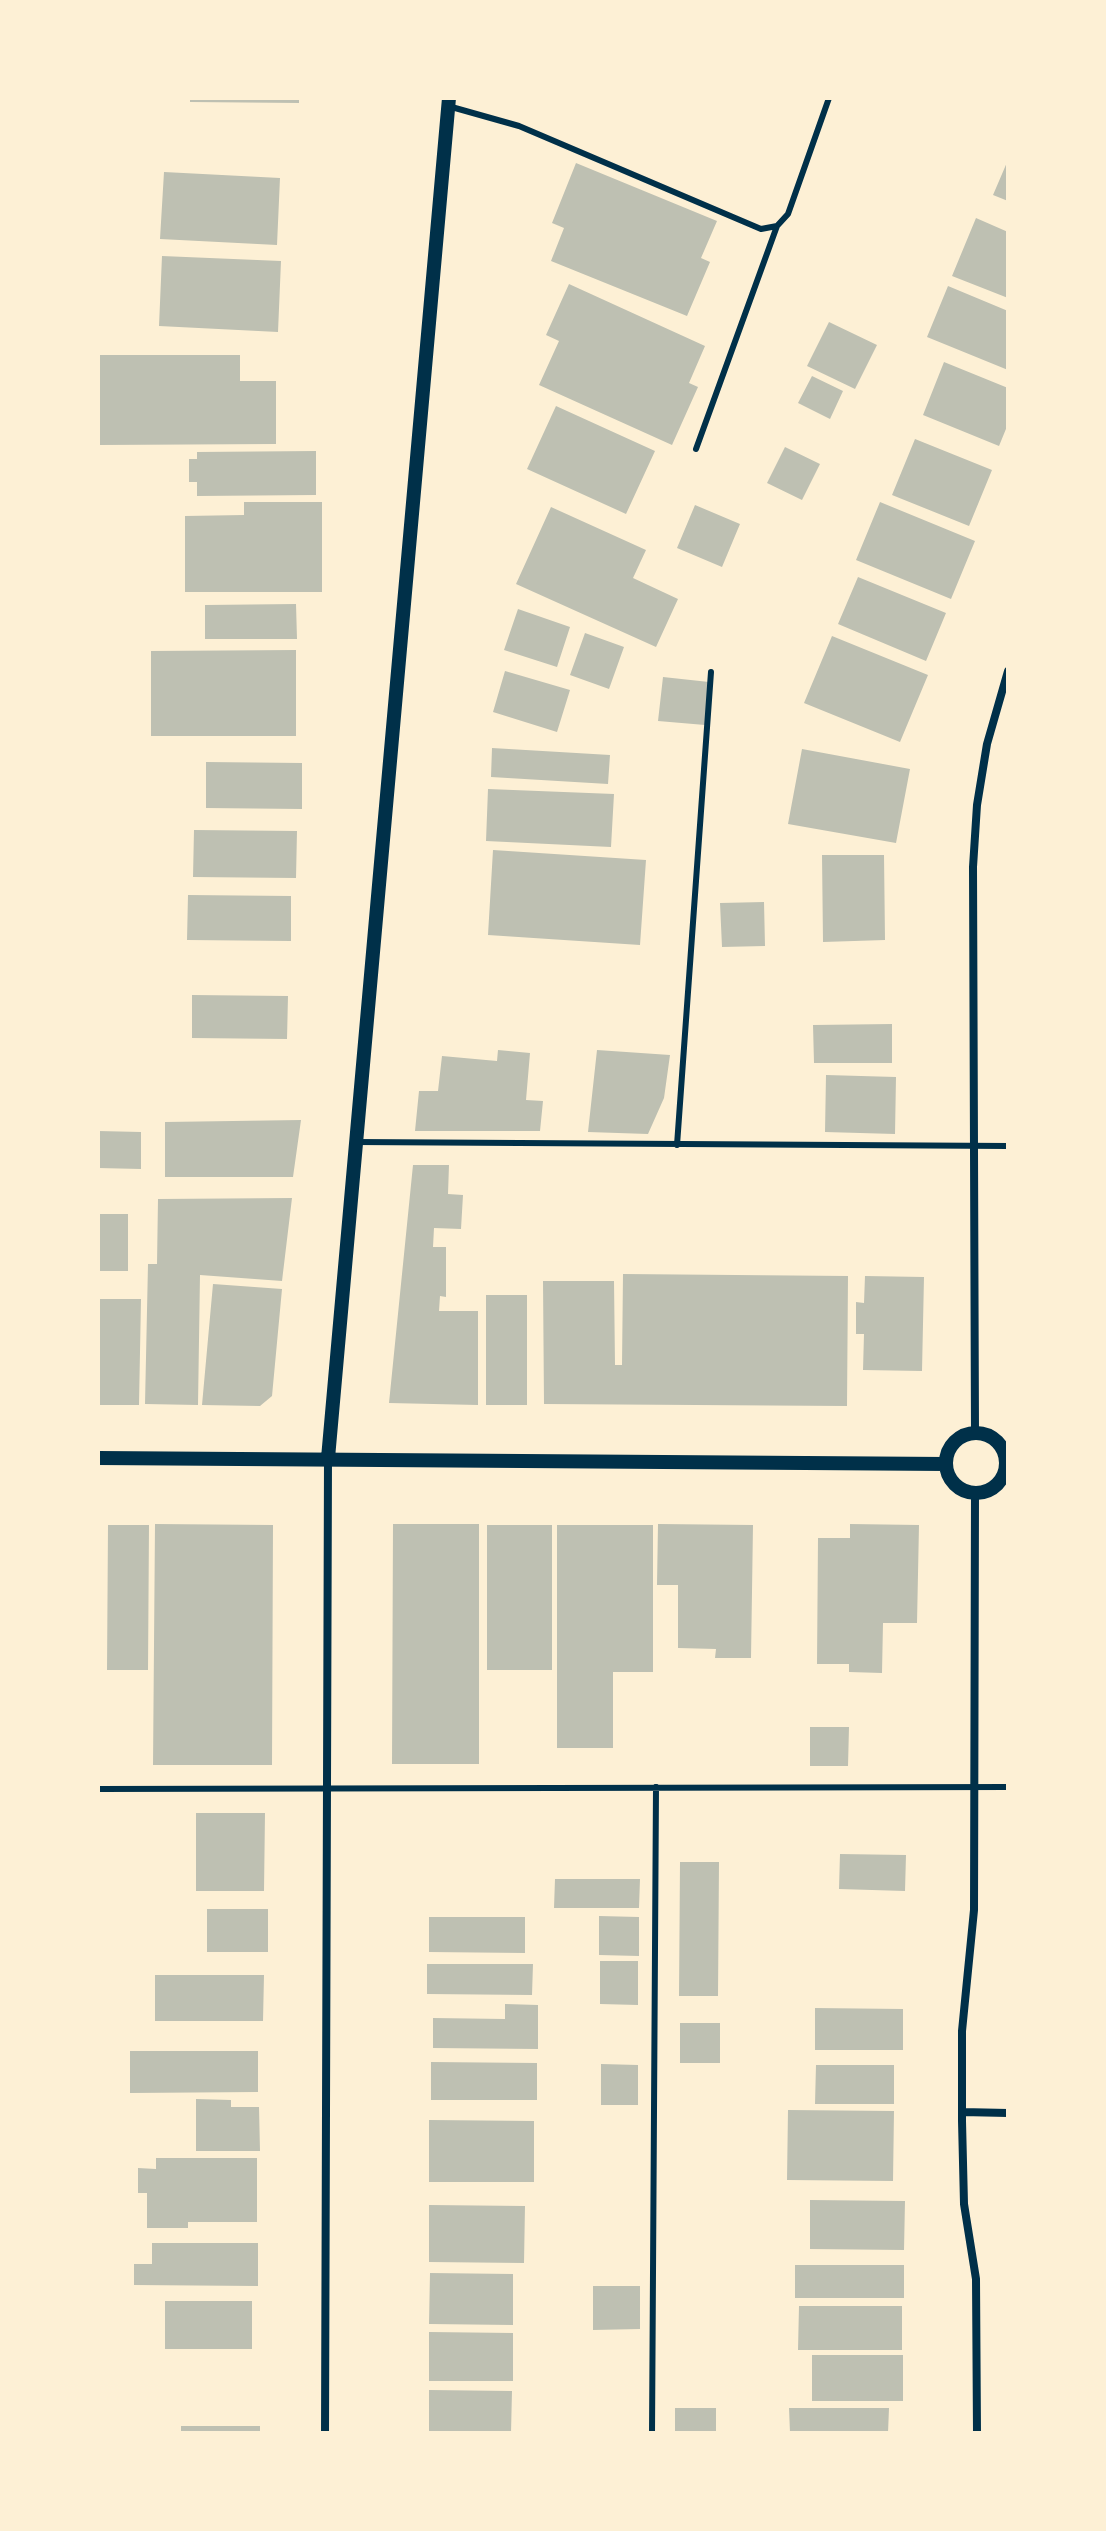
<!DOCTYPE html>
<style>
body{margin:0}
#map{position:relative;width:1106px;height:2531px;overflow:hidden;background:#fdf0d5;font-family:Arial,sans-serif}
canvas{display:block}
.frame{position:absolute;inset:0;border:100px solid #fdf0d5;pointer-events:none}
</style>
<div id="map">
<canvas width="1106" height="2531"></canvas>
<div class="frame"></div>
</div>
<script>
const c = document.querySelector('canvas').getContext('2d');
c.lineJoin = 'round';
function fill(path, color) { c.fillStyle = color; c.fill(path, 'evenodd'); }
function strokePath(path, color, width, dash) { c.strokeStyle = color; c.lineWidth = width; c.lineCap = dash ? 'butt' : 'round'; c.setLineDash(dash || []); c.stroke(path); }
fill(new Path2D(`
 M 190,98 L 299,98 L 299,103 L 190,102 Z
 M 1008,160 L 1008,201 L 993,195 Z
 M 576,163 L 717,221 L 701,258 L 710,262 L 687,316 L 551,261 L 564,228 L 552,223 Z
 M 164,172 L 280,178 L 277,245 L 160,239 Z
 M 976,218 L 1008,232 L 1008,298 L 952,276 Z
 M 162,256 L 281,261 L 278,332 L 159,326 Z
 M 569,284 L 705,346 L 689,383 L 698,387 L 672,445 L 539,385 L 559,341 L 546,335 Z
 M 948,286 L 1008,311 L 1008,370 L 927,337 Z
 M 829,322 L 877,345 L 855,389 L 807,366 Z
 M 99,355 L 240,355 L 240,381 L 276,381 L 276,444 L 99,445 Z
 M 944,362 L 1008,388 L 1008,424 L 999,446 L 923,415 Z
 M 812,376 L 843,391 L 830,419 L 798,403 Z
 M 556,406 L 655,451 L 626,514 L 527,469 Z
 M 915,439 L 992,470 L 969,526 L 892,495 Z
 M 785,447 L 820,464 L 802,500 L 767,483 Z
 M 316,451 L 316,495 L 197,496 L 197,482 L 189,482 L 189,459 L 197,459 L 197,452 Z
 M 244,502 L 322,502 L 322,592 L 185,592 L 185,516 L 244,515 Z
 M 880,502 L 975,541 L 951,599 L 856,560 Z
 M 695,505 L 740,524 L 722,567 L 677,548 Z
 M 551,507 L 646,550 L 633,578 L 678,599 L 656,647 L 516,584 Z
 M 858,577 L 946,613 L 926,661 L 838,624 Z
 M 296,604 L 297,639 L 205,639 L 205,605 Z
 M 518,609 L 570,627 L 557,667 L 504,650 Z
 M 585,633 L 624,647 L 609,689 L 570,675 Z
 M 832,636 L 928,675 L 900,742 L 804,703 Z
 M 296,650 L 296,736 L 151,736 L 151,651 Z
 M 505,671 L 570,690 L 557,732 L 493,712 Z
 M 663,677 L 709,682 L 705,725 L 658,721 Z
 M 492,748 L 610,755 L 608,784 L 491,777 Z
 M 802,749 L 910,769 L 896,843 L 788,824 Z
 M 206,762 L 302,763 L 302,809 L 206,808 Z
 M 488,789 L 614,794 L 611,847 L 486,841 Z
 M 194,830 L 297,831 L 296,878 L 193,877 Z
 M 493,850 L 646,860 L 640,945 L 488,935 Z
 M 822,855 L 884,855 L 885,940 L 823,942 Z
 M 188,895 L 291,896 L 291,941 L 187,940 Z
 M 764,902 L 765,946 L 722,947 L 720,903 Z
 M 192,995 L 288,996 L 287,1039 L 192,1038 Z
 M 892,1024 L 892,1063 L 814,1063 L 813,1025 Z
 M 498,1050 L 530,1053 L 526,1100 L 543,1101 L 540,1131 L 415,1131 L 419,1091 L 438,1091 L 442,1056 L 497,1061 Z
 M 597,1050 L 670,1055 L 664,1098 L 648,1134 L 588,1132 Z
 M 826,1075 L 896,1077 L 895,1134 L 825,1132 Z
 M 301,1120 L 293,1177 L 165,1177 L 165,1122 Z
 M 98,1131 L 141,1132 L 141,1169 L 98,1168 Z
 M 413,1165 L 449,1165 L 448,1194 L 463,1195 L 461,1229 L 434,1228 L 433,1247 L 446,1247 L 446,1297 L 440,1296 L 439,1311 L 478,1311 L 478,1405 L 389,1403 Z
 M 292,1198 L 282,1281 L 200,1275 L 198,1405 L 145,1404 L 148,1264 L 157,1264 L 158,1199 Z
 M 98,1214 L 128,1214 L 128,1271 L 98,1271 Z
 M 623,1274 L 848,1276 L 847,1406 L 544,1404 L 543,1281 L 614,1281 L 615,1365 L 622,1365 Z
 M 865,1276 L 924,1277 L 922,1371 L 863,1370 L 864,1334 L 856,1334 L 856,1302 L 864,1303 Z
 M 213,1284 L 282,1289 L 272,1396 L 260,1406 L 202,1405 Z
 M 486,1295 L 527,1295 L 527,1405 L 486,1405 Z
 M 98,1299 L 141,1299 L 139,1405 L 98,1405 Z
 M 155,1524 L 273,1525 L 272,1765 L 153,1765 Z
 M 393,1524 L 479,1524 L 479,1764 L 392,1764 Z
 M 658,1524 L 753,1525 L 751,1658 L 715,1658 L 716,1649 L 678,1648 L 678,1585 L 657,1585 Z
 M 850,1524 L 919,1525 L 917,1623 L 883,1623 L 882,1673 L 849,1672 L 849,1664 L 817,1664 L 818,1538 L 850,1538 Z
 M 108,1525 L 149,1525 L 148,1670 L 107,1670 Z
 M 487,1525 L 552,1525 L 552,1670 L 487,1670 Z
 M 557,1525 L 653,1525 L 653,1672 L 613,1672 L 613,1748 L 557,1748 Z
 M 810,1727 L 849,1727 L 848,1766 L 810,1766 Z
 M 196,1813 L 265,1813 L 264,1891 L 196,1891 Z
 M 840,1854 L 906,1855 L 905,1891 L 839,1889 Z
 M 680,1862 L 719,1862 L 718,1996 L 679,1996 Z
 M 555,1879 L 640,1879 L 639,1908 L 554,1908 Z
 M 207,1909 L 268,1909 L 268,1952 L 207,1952 Z
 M 599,1916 L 639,1917 L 639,1956 L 599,1955 Z
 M 429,1917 L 525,1917 L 525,1953 L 429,1952 Z
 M 600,1961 L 638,1961 L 638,2005 L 600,2004 Z
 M 427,1964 L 533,1964 L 532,1995 L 427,1994 Z
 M 155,1975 L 264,1975 L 263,2021 L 155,2021 Z
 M 505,2004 L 538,2005 L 538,2049 L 433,2048 L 433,2018 L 505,2019 Z
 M 815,2008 L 903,2009 L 903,2050 L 815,2050 Z
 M 680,2023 L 720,2023 L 720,2063 L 680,2063 Z
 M 130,2051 L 258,2051 L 258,2092 L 130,2093 Z
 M 431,2062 L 537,2063 L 537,2100 L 431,2100 Z
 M 601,2064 L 638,2065 L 638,2105 L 601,2105 Z
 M 816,2065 L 894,2065 L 894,2104 L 815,2104 Z
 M 196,2099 L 231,2100 L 231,2107 L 259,2107 L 260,2151 L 196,2151 Z
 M 788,2110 L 894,2111 L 893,2181 L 787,2180 Z
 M 429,2120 L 534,2121 L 534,2182 L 429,2182 Z
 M 156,2158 L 257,2158 L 257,2222 L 188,2222 L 188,2228 L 147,2228 L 147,2193 L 138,2193 L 138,2168 L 156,2169 Z
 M 810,2200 L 905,2201 L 904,2250 L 810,2249 Z
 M 429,2205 L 525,2206 L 524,2263 L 429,2262 Z
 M 152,2243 L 258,2243 L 258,2286 L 134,2285 L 134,2264 L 152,2264 Z
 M 795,2265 L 904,2265 L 904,2298 L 795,2298 Z
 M 430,2273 L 513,2274 L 513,2325 L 429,2324 Z
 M 593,2286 L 640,2286 L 640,2329 L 593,2330 Z
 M 165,2301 L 252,2301 L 252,2349 L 165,2349 Z
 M 799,2306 L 902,2306 L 902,2350 L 798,2350 Z
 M 429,2332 L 513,2333 L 513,2381 L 429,2381 Z
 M 812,2355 L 903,2355 L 903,2401 L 812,2401 Z
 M 429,2390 L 512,2391 L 511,2433 L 429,2433 Z
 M 675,2408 L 716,2408 L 716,2433 L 675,2433 Z
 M 789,2408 L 889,2408 L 888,2433 L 790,2433 Z
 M 181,2426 L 260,2426 L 260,2433 L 181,2433 Z`), '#bec0b2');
strokePath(new Path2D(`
 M 448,106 L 519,126 L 761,229 L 777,226 L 788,214 L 829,98
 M 696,449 L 777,226
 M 356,1142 L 1008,1146
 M 677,1145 L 711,672
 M 98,1789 L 1008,1787
 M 652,2433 L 656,1787`), '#003049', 6);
strokePath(new Path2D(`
 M 975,1433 L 973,867 L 977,805 L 987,744 L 1008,671
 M 975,1493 L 974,1910 L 962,2031 L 962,2121 L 964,2204 L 976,2279 L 977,2433
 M 962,2112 L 1008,2113
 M 325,2433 L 328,1458`), '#003049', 8);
strokePath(new Path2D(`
 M946 1463a30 30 0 1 1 60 0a30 30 0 1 1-60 0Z
 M 98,1458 L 946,1464
 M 328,1458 L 449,98`), '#003049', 14);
</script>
